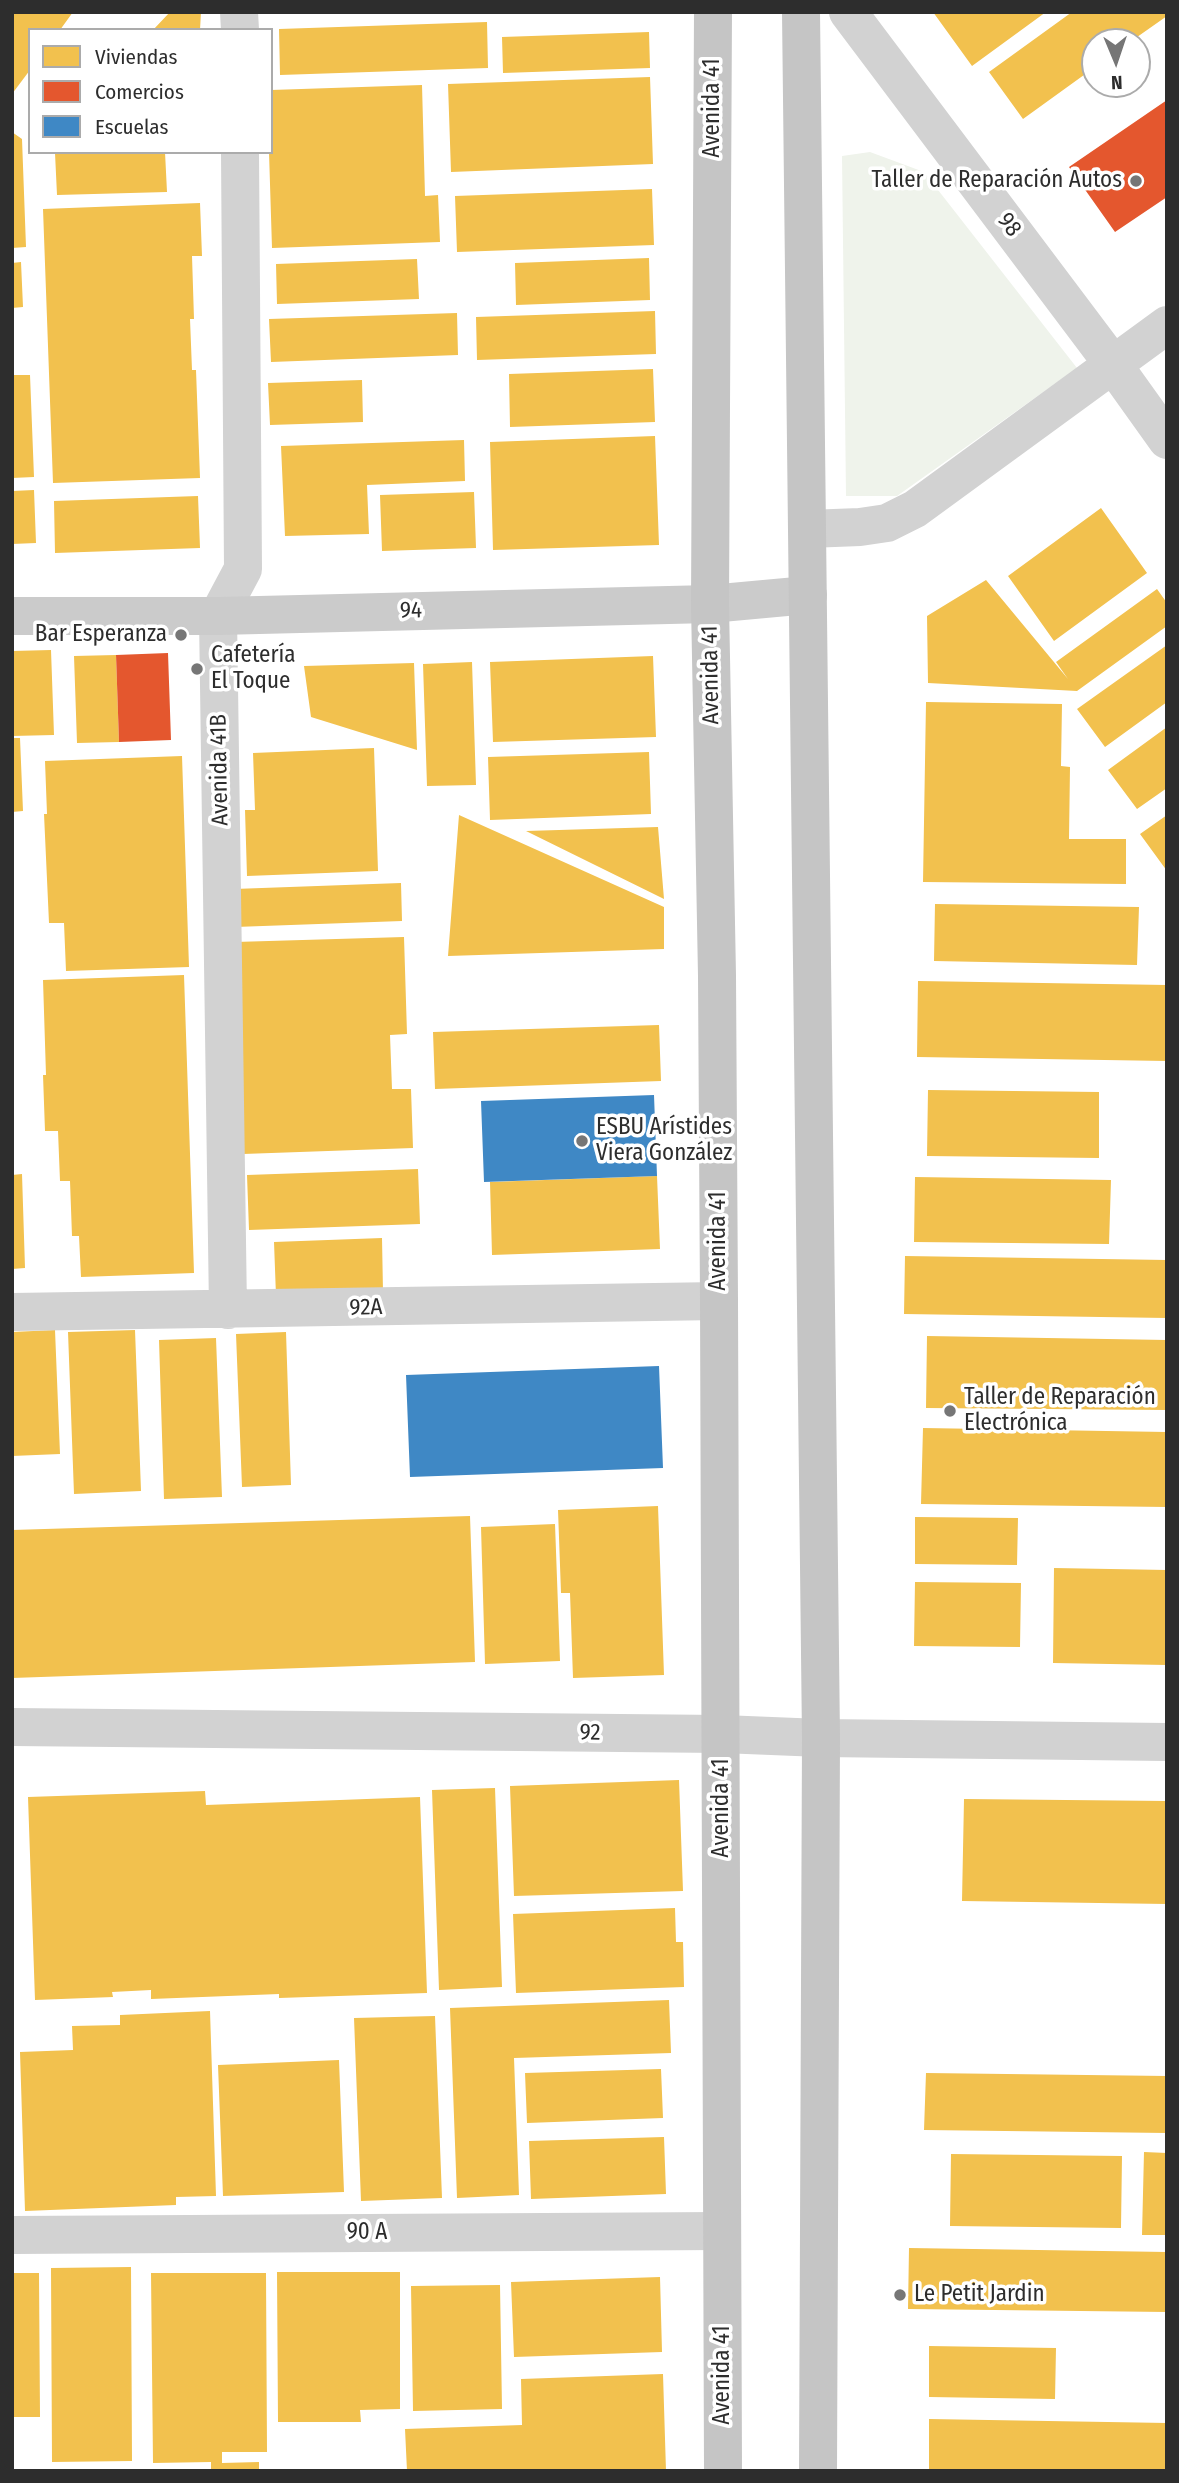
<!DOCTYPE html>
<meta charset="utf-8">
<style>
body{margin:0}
#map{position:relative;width:1179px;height:2483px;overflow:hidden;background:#fff;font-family:"Fira Sans Condensed",sans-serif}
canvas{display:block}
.frame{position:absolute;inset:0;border:14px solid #2d2d2d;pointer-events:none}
.legend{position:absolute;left:28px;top:28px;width:245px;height:126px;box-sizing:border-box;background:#fff;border:2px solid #ababab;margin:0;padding:9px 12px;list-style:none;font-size:21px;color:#2d2d2d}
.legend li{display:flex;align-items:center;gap:14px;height:35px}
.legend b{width:35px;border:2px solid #ababab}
.north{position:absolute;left:1081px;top:28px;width:70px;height:70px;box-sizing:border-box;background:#fff;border:2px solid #ababab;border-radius:50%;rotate:178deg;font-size:19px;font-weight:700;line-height:28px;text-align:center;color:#2d2d2d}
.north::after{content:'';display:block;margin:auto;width:24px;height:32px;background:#767676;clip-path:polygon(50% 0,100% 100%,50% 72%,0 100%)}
</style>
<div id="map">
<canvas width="1179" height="2483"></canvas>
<div class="frame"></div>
<ul class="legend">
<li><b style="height:19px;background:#f2c14e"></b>Viviendas</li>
<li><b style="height:19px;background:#e4572e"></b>Comercios</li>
<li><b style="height:19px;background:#3f88c5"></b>Escuelas</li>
</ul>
<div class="north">N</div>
</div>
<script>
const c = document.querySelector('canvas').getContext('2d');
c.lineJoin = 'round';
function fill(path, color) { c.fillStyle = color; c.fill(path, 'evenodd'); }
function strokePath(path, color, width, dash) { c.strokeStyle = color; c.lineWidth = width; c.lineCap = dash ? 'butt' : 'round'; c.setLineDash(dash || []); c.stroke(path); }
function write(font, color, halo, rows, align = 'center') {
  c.font = font + ' "Fira Sans Condensed",sans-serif'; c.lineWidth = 7; c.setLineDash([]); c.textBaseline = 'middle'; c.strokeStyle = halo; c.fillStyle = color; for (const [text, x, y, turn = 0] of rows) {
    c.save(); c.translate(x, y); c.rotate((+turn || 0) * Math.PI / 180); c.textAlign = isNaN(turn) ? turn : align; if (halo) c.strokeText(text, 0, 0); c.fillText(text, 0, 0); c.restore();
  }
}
fill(new Path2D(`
 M 870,152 L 924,172 L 1077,368 L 897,496 L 846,496 L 842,156 Z`), '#eff3eb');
fill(new Path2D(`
 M 12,12 L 73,12 L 60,30 L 30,30 L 30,70 L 12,94 Z
 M 170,12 L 201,12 L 200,30 L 153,30 Z
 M 933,12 L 1046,12 L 972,66 Z
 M 1072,12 L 1167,12 L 1167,16 L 1130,42 L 1095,42 L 1095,67 L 1023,119 L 989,72 Z
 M 487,22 L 488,68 L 280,75 L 279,29 Z
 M 649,32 L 650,68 L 503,73 L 502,37 Z
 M 650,77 L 653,164 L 451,172 L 448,84 Z
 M 422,85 L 425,196 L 438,195 L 440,242 L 272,248 L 269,152 L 271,152 L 271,90 Z
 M 12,132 L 22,139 L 26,247 L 12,248 Z
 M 79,152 L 165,152 L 167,192 L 57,195 L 55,153 Z
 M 652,189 L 654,245 L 457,252 L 455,196 Z
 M 200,203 L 202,256 L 192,256 L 194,319 L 190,319 L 192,370 L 196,370 L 200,478 L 53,483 L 43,209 Z
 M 649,258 L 650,300 L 516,305 L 515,263 Z
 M 417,259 L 419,299 L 277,304 L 276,264 Z
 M 21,262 L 23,307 L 12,308 L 12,263 Z
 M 655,311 L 656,354 L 477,360 L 476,317 Z
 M 457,313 L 458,355 L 271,362 L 269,319 Z
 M 653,369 L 655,422 L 510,427 L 509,374 Z
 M 12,375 L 30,375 L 34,477 L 12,478 Z
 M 362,380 L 363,422 L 270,425 L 268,383 Z
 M 655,436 L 659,545 L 493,550 L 490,442 Z
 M 464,440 L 465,481 L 367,485 L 369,534 L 285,536 L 281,446 Z
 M 34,490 L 36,543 L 12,544 L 12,491 Z
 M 474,492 L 476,548 L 382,551 L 380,495 Z
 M 198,496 L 200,548 L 55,553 L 54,501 Z
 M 1101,508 L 1147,573 L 1054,641 L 1008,576 Z
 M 986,580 L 1068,679 L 1056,662 L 1157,589 L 1167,603 L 1167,626 L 1077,691 L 928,683 L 927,616 Z
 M 1167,645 L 1167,702 L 1105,747 L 1077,709 Z
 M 51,650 L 54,735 L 12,736 L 12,651 Z
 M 116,655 L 119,742 L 77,743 L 74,656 Z
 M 653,656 L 656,737 L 493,742 L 490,662 Z
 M 472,662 L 476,785 L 427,786 L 423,664 Z
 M 414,663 L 417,750 L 311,717 L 304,666 Z
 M 926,702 L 1062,704 L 1061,766 L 1070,767 L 1069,839 L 1126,839 L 1126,884 L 923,882 Z
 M 1167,727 L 1167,788 L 1137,809 L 1108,770 Z
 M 12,738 L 20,738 L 23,811 L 12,812 Z
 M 374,748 L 378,871 L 247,876 L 245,810 L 255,810 L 253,753 Z
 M 649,752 L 651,814 L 490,820 L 488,757 Z
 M 182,756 L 189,967 L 66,971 L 64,923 L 49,923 L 44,814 L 47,814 L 45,761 Z
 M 459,815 L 664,907 L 664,949 L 448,956 Z
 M 1167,815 L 1167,871 L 1140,834 Z
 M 658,827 L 664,899 L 526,831 Z
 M 401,883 L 402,921 L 235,927 L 234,889 Z
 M 935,904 L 1139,907 L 1137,965 L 934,961 Z
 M 404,937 L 407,1034 L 390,1035 L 392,1089 L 411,1089 L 413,1148 L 243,1154 L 235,942 Z
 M 184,975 L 194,1273 L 81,1277 L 79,1236 L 72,1236 L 70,1181 L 60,1181 L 58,1131 L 45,1131 L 43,1075 L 46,1075 L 43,980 Z
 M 918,981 L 1167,985 L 1167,1061 L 917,1057 Z
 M 659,1025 L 661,1081 L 435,1089 L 433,1032 Z
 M 928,1090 L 1099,1092 L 1099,1158 L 927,1156 Z
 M 418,1169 L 420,1224 L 249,1230 L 247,1175 Z
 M 22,1174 L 25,1268 L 12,1269 L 12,1175 Z
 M 657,1176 L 660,1249 L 492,1255 L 490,1182 Z
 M 915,1177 L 1111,1180 L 1109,1244 L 914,1242 Z
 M 382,1238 L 383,1292 L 276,1296 L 274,1242 Z
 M 905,1256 L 1167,1260 L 1167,1318 L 904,1314 Z
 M 55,1330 L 60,1454 L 12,1456 L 12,1332 Z
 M 135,1330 L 141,1491 L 74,1494 L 68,1332 Z
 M 286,1332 L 291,1485 L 242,1487 L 236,1334 Z
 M 927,1336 L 1167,1340 L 1167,1410 L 926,1408 Z
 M 216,1338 L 222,1497 L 164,1499 L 159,1340 Z
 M 923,1428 L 1167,1432 L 1167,1507 L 921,1504 Z
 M 658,1506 L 664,1675 L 573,1678 L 570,1593 L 561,1593 L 558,1510 Z
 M 470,1516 L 475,1662 L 12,1678 L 12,1530 Z
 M 915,1517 L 1018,1518 L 1017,1565 L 915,1564 Z
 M 555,1524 L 560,1661 L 485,1664 L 481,1527 Z
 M 1054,1568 L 1167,1570 L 1167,1665 L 1053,1663 Z
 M 915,1582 L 1021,1583 L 1020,1647 L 914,1646 Z
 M 679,1780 L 683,1891 L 514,1896 L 510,1786 Z
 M 495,1788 L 502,1987 L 439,1990 L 432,1790 Z
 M 205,1791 L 206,1805 L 420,1797 L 427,1993 L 279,1998 L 279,1994 L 151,1999 L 151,1990 L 112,1992 L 113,1997 L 35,2000 L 28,1797 Z
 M 964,1799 L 1167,1801 L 1167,1904 L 962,1901 Z
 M 675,1908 L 676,1942 L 683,1942 L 684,1987 L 516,1993 L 513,1914 Z
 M 669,2000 L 671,2053 L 514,2058 L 519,2195 L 457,2198 L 450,2008 Z
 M 210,2011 L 216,2196 L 176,2197 L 176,2205 L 25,2211 L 20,2052 L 73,2050 L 72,2026 L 120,2025 L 120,2015 Z
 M 435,2016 L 442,2198 L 361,2201 L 354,2018 Z
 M 339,2060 L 344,2192 L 223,2196 L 218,2065 Z
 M 661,2069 L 663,2118 L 527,2123 L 525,2073 Z
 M 926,2073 L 1167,2076 L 1167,2133 L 924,2130 Z
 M 664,2137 L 666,2194 L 531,2199 L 529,2141 Z
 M 1144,2152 L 1167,2153 L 1167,2235 L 1142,2235 Z
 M 951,2154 L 1122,2156 L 1121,2228 L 950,2226 Z
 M 909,2248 L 1167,2252 L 1167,2312 L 908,2309 Z
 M 131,2267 L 132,2461 L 52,2462 L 51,2268 Z
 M 277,2272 L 400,2272 L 400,2409 L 360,2410 L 361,2422 L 278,2422 Z
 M 12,2273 L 39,2273 L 40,2417 L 12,2417 Z
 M 151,2273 L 266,2273 L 267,2452 L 222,2452 L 222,2463 L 259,2462 L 259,2471 L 211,2471 L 211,2462 L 153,2463 Z
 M 660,2277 L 662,2352 L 514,2357 L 511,2282 Z
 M 500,2285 L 502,2409 L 413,2411 L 411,2286 Z
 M 929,2346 L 1056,2348 L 1055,2399 L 929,2397 Z
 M 663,2374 L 666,2471 L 407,2471 L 405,2429 L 522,2425 L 521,2379 Z
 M 929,2419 L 1167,2423 L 1167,2471 L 929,2471 Z`), '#f2c14e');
fill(new Path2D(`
 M 1167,100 L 1167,197 L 1115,232 L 1069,167 Z
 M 168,653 L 171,740 L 119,742 L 116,655 Z`), '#e4572e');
fill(new Path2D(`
 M 654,1095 L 657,1176 L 484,1182 L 481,1101 Z
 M 659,1366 L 663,1468 L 410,1477 L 406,1375 Z`), '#3f88c5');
strokePath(new Path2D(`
 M 239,12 L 240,30
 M 848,12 L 1112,363 L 1167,440
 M 808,529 L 860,527 L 887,523 L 915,509 L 1167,325
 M 228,1310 L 218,616 L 243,569 L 240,152
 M 12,1312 L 719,1301
 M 12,1727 L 722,1734 L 821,1738 L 1167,1742
 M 12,2235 L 722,2231`), '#d2d2d2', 38);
strokePath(new Path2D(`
 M 12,616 L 218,616 L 710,604 L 808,595`), '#cbcbcb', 38);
strokePath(new Path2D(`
 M 713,12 L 710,604 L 717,976 L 719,1301 L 723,2471
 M 801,12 L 821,1738 L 818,2471`), '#c5c5c5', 38);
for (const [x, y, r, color] of [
 [1136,181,7,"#767676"],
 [181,635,7,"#767676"],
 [197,669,7,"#767676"],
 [582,1141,7,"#767676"],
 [950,1411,7,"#767676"],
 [900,2295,7,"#767676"]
]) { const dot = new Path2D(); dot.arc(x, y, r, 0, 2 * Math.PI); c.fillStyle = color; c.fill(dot); strokePath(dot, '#fff', 2.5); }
write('23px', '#2d2d2d', '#fff', [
 ["Avenida 41",713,108,-90],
 ["98",1009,225,53],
 ["94",411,611,-1],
 ["Avenida 41",711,675,-91],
 ["Avenida 41B",220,770,-91],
 ["Avenida 41",719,1241,-90],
 ["92A",366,1308,-1],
 ["92",590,1733,1],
 ["Avenida 41",722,1808,-90],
 ["90 A",367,2233],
 ["Avenida 41",723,2375,-90]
]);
write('23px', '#2d2d2d', '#fff', [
 ["Taller de Reparación Autos",1122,181,"right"],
 ["Bar Esperanza",167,635,"right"],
 ["Cafetería",211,656],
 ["El Toque",211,682],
 ["ESBU Arístides",596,1128],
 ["Viera González",596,1154],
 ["Taller de Reparación",964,1398],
 ["Electrónica",964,1424],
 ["Le Petit Jardin",914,2295]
], 'left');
</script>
